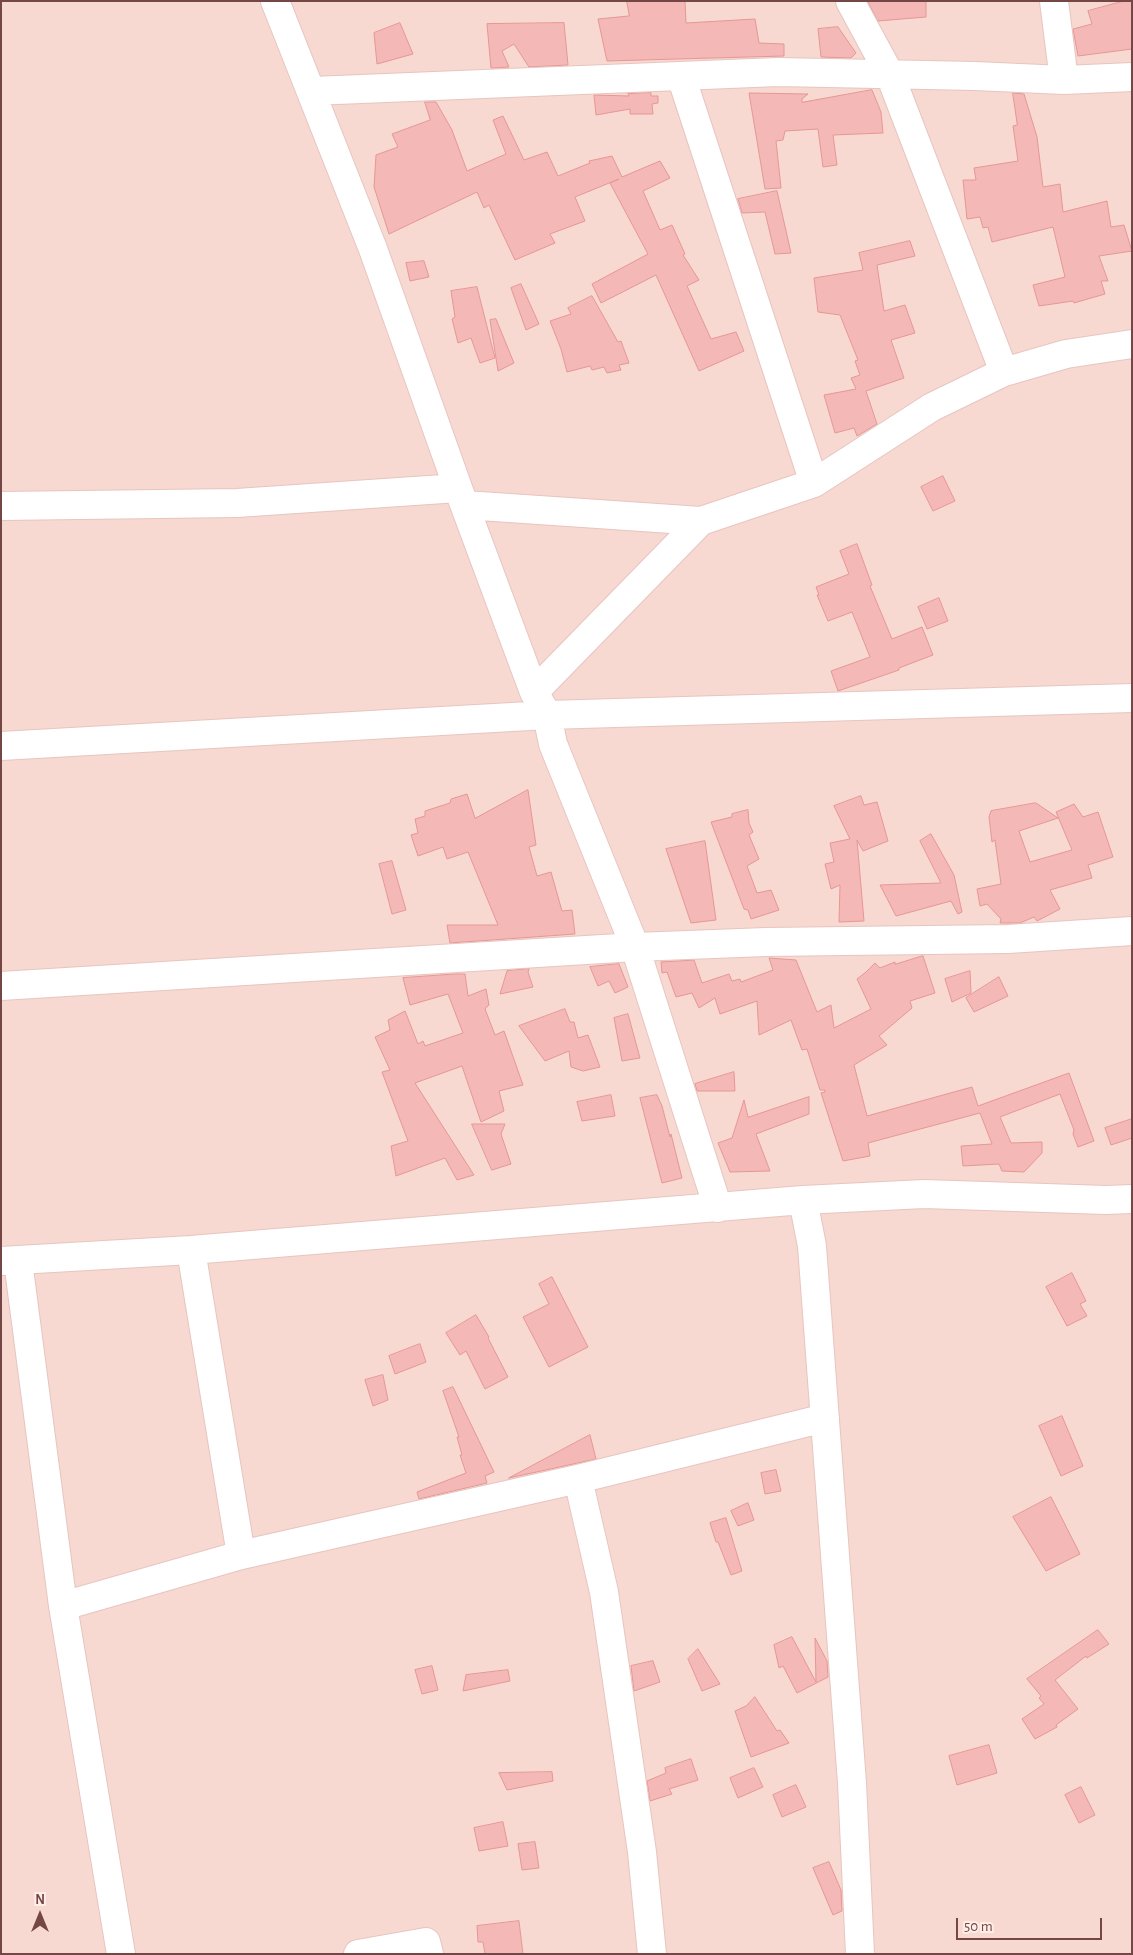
<!DOCTYPE html>
<style>
body{margin:0}
#map{position:relative;width:1133px;height:1955px;overflow:hidden;background:#fde7e0;font-family:"Alegreya Sans",sans-serif}
canvas{display:block}
.frame{position:absolute;inset:0;border:2px solid #754646;pointer-events:none}
.north{position:absolute;left:15px;top:1890px;width:50px;height:50px;-webkit-text-stroke:4px #ffede7;paint-order:stroke;rotate:0deg;font-size:14px;font-weight:700;line-height:20px;text-align:center;color:#754646}
.north::after{content:'';display:block;margin:auto;width:18px;height:22px;background:#754646;clip-path:polygon(50% 0,100% 100%,50% 72%,0 100%)}
.scale{position:absolute;left:956px;top:1918px;width:146px;height:22px;box-sizing:border-box;border:2px solid #754646;border-top:0;padding-left:6px;font-size:15px;line-height:18px;white-space:nowrap;color:#754646;-webkit-text-stroke:4px #ffede7;paint-order:stroke}
</style>
<div id="map">
<canvas width="1133" height="1955"></canvas>
<div class="frame"></div>
<div class="north">N</div>
<div class="scale">50 m</div>
</div>
<script>
const c = document.querySelector('canvas').getContext('2d');
c.lineJoin = 'round';
function fill(path, color) { c.fillStyle = color; c.fill(path, 'evenodd'); }
function strokePath(path, color, width, dash) { c.strokeStyle = color; c.lineWidth = width; c.lineCap = dash ? 'butt' : 'round'; c.setLineDash(dash || []); c.stroke(path); }
fill(new Path2D(`
 M 1,1 L 1132,1 L 1132,1954 L 1,1954 Z`), '#f7d9d1');
const building = new Path2D(`
 M 627,1 L 685,1 L 686,23 L 755,19 L 759,43 L 784,44 L 784,56 L 607,61 L 598,19 L 629,16 Z
 M 868,1 L 926,1 L 926,17 L 878,21 Z
 M 1124,1 L 1132,1 L 1132,49 L 1078,56 L 1073,29 L 1092,24 L 1088,11 Z
 M 400,23 L 413,54 L 377,64 L 374,33 Z
 M 564,23 L 568,65 L 529,67 L 514,44 L 502,51 L 509,67 L 491,68 L 487,24 Z
 M 838,27 L 856,53 L 851,58 L 821,57 L 818,29 Z
 M 872,90 L 881,112 L 883,133 L 833,135 L 837,165 L 823,167 L 818,129 L 785,131 L 783,140 L 776,141 L 781,188 L 765,189 L 749,93 L 808,94 L 802,99 L 802,102 Z
 M 651,93 L 651,96 L 658,96 L 658,103 L 652,104 L 653,114 L 630,114 L 630,109 L 596,115 L 594,95 L 629,96 L 628,94 Z
 M 1013,93 L 1024,94 L 1037,137 L 1043,187 L 1060,184 L 1063,212 L 1107,201 L 1111,227 L 1124,225 L 1132,251 L 1099,256 L 1108,281 L 1101,281 L 1105,294 L 1074,303 L 1073,301 L 1039,306 L 1033,285 L 1065,277 L 1053,227 L 992,242 L 988,227 L 983,228 L 980,217 L 967,219 L 963,180 L 976,180 L 974,168 L 1018,161 L 1013,126 L 1017,125 Z
 M 425,102 L 436,102 L 452,130 L 467,171 L 506,154 L 493,120 L 503,116 L 524,160 L 547,152 L 558,176 L 590,163 L 589,161 L 612,156 L 622,177 L 660,161 L 670,178 L 643,191 L 660,230 L 672,225 L 685,254 L 683,255 L 699,280 L 687,286 L 711,339 L 736,332 L 744,351 L 699,371 L 656,275 L 601,303 L 592,284 L 648,254 L 610,183 L 619,179 L 575,197 L 585,221 L 550,234 L 555,243 L 515,260 L 489,205 L 484,208 L 477,192 L 389,234 L 374,187 L 376,155 L 398,147 L 392,134 L 430,120 Z
 M 777,191 L 791,253 L 775,254 L 765,212 L 742,213 L 738,199 Z
 M 910,241 L 915,256 L 877,265 L 884,311 L 905,305 L 915,333 L 891,340 L 904,378 L 866,391 L 877,424 L 857,436 L 854,428 L 835,433 L 824,395 L 856,389 L 851,378 L 860,375 L 855,361 L 858,360 L 840,315 L 818,312 L 814,278 L 863,270 L 859,253 Z
 M 424,261 L 429,277 L 410,281 L 406,263 Z
 M 521,284 L 539,324 L 526,330 L 511,288 Z
 M 477,287 L 495,358 L 480,363 L 471,338 L 458,343 L 452,319 L 455,317 L 451,291 Z
 M 592,296 L 618,342 L 621,341 L 629,363 L 619,365 L 621,370 L 607,373 L 604,367 L 592,370 L 590,366 L 567,372 L 561,349 L 550,321 L 571,314 L 568,308 Z
 M 496,319 L 514,363 L 498,371 L 490,320 Z
 M 943,476 L 955,501 L 933,511 L 921,487 Z
 M 857,544 L 872,585 L 870,586 L 892,639 L 922,627 L 933,655 L 899,668 L 899,670 L 838,691 L 831,671 L 870,657 L 852,612 L 828,621 L 817,595 L 819,595 L 816,587 L 849,574 L 840,551 Z
 M 939,598 L 948,621 L 927,629 L 918,607 Z
 M 528,790 L 536,845 L 529,847 L 537,876 L 551,872 L 562,911 L 572,910 L 575,934 L 450,943 L 447,925 L 498,925 L 468,852 L 447,859 L 443,847 L 418,856 L 411,835 L 418,833 L 415,819 L 425,816 L 425,811 L 450,803 L 451,799 L 467,794 L 475,818 Z
 M 861,796 L 864,805 L 877,802 L 888,841 L 863,851 L 857,840 L 864,921 L 839,922 L 840,885 L 831,889 L 825,864 L 834,862 L 830,843 L 850,839 L 834,806 Z
 M 1036,803 L 1058,818 L 1019,831 L 1030,862 L 1072,850 L 1056,812 L 1074,804 L 1083,817 L 1098,812 L 1113,857 L 1088,865 L 1092,878 L 1050,890 L 1060,909 L 1037,921 L 1034,917 L 1020,923 L 1000,923 L 1001,919 L 987,904 L 980,906 L 977,889 L 1001,884 L 995,840 L 992,842 L 989,817 L 991,811 Z
 M 748,810 L 749,823 L 753,832 L 749,835 L 759,859 L 747,866 L 757,893 L 771,890 L 779,910 L 751,919 L 748,910 L 744,909 L 711,822 L 732,817 L 732,814 Z
 M 931,834 L 954,875 L 962,912 L 958,914 L 951,901 L 896,916 L 880,885 L 941,883 L 920,841 Z
 M 705,841 L 716,920 L 691,923 L 666,849 Z
 M 392,861 L 406,910 L 392,914 L 379,864 Z
 M 923,956 L 935,993 L 910,1001 L 912,1008 L 879,1036 L 887,1045 L 854,1065 L 867,1116 L 972,1087 L 978,1106 L 1069,1073 L 1094,1141 L 1078,1147 L 1073,1134 L 1074,1130 L 1060,1094 L 1000,1117 L 1011,1143 L 1042,1142 L 1042,1153 L 1024,1172 L 1002,1171 L 999,1164 L 963,1166 L 961,1146 L 992,1144 L 980,1113 L 868,1143 L 870,1156 L 843,1161 L 821,1093 L 825,1092 L 825,1090 L 820,1090 L 807,1049 L 802,1050 L 791,1020 L 759,1035 L 757,1001 L 720,1014 L 715,998 L 699,1008 L 692,993 L 676,997 L 667,972 L 662,973 L 661,962 L 694,960 L 702,983 L 729,974 L 732,981 L 740,979 L 741,982 L 773,970 L 769,958 L 796,960 L 817,1012 L 831,1005 L 834,1028 L 871,1009 L 857,979 L 866,972 L 875,963 L 880,968 L 895,962 L 895,964 Z
 M 619,964 L 628,987 L 615,993 L 609,981 L 598,986 L 590,967 Z
 M 529,969 L 528,972 L 533,987 L 500,994 L 507,971 Z
 M 970,971 L 971,993 L 952,1002 L 945,979 Z
 M 455,974 L 465,974 L 468,996 L 486,989 L 489,1005 L 485,1009 L 495,1035 L 504,1031 L 523,1085 L 499,1091 L 504,1111 L 481,1122 L 462,1066 L 415,1083 L 474,1175 L 457,1180 L 445,1158 L 396,1176 L 391,1146 L 408,1141 L 382,1072 L 390,1070 L 375,1037 L 390,1030 L 388,1020 L 405,1011 L 418,1044 L 423,1041 L 425,1046 L 463,1033 L 448,994 L 410,1005 L 403,978 Z
 M 999,977 L 1008,996 L 974,1012 L 966,998 Z
 M 565,1009 L 570,1022 L 574,1022 L 578,1038 L 588,1035 L 600,1067 L 583,1071 L 571,1067 L 569,1051 L 545,1061 L 519,1026 Z
 M 628,1014 L 640,1058 L 622,1061 L 614,1018 Z
 M 734,1072 L 735,1091 L 697,1091 L 695,1084 Z
 M 611,1095 L 615,1116 L 582,1121 L 577,1102 Z
 M 657,1095 L 662,1106 L 670,1137 L 671,1134 L 682,1178 L 662,1183 L 640,1098 Z
 M 809,1097 L 809,1114 L 756,1134 L 770,1171 L 730,1172 L 718,1143 L 732,1138 L 744,1100 L 748,1117 Z
 M 1132,1119 L 1132,1138 L 1111,1145 L 1105,1128 Z
 M 472,1124 L 505,1124 L 501,1134 L 511,1164 L 492,1170 Z
 M 1072,1273 L 1086,1301 L 1080,1304 L 1087,1316 L 1067,1326 L 1046,1287 Z
 M 552,1277 L 588,1347 L 549,1367 L 523,1317 L 549,1304 L 539,1284 Z
 M 476,1315 L 489,1337 L 488,1338 L 508,1377 L 485,1389 L 466,1351 L 460,1355 L 446,1333 Z
 M 420,1344 L 426,1362 L 395,1374 L 389,1356 Z
 M 383,1375 L 388,1400 L 373,1406 L 365,1380 Z
 M 453,1387 L 494,1472 L 485,1476 L 487,1483 L 419,1499 L 417,1492 L 466,1473 L 460,1455 L 462,1455 L 457,1437 L 459,1437 L 443,1391 Z
 M 1062,1416 L 1083,1466 L 1061,1476 L 1039,1426 Z
 M 590,1435 L 596,1459 L 509,1478 Z
 M 776,1470 L 781,1491 L 765,1494 L 761,1473 Z
 M 1051,1497 L 1080,1554 L 1046,1571 L 1013,1517 Z
 M 748,1503 L 754,1520 L 738,1526 L 731,1511 Z
 M 726,1518 L 742,1571 L 731,1575 L 718,1542 L 716,1542 L 710,1523 Z
 M 1098,1630 L 1109,1644 L 1087,1658 L 1086,1656 L 1055,1680 L 1078,1709 L 1056,1725 L 1057,1727 L 1035,1739 L 1022,1719 L 1044,1704 L 1039,1698 L 1041,1696 L 1027,1679 Z
 M 792,1637 L 816,1682 L 815,1638 L 827,1661 L 828,1677 L 797,1693 L 783,1666 L 779,1668 L 774,1645 Z
 M 698,1649 L 720,1684 L 702,1691 L 688,1659 Z
 M 653,1661 L 660,1682 L 634,1691 L 631,1666 Z
 M 432,1666 L 438,1690 L 422,1694 L 415,1670 Z
 M 508,1670 L 510,1681 L 463,1691 L 466,1675 Z
 M 755,1697 L 777,1731 L 780,1730 L 789,1743 L 751,1757 L 735,1711 L 746,1706 Z
 M 989,1745 L 997,1773 L 957,1785 L 949,1756 Z
 M 691,1759 L 698,1780 L 669,1789 L 672,1794 L 650,1801 L 647,1781 L 666,1773 L 665,1768 Z
 M 754,1768 L 763,1787 L 738,1798 L 730,1778 Z
 M 552,1772 L 553,1781 L 507,1790 L 499,1773 Z
 M 796,1785 L 806,1807 L 782,1817 L 773,1795 Z
 M 1081,1787 L 1095,1815 L 1079,1823 L 1065,1795 Z
 M 503,1822 L 508,1846 L 479,1851 L 474,1828 Z
 M 535,1842 L 539,1868 L 522,1870 L 518,1844 Z
 M 829,1862 L 841,1890 L 842,1911 L 833,1915 L 813,1868 Z
 M 519,1921 L 523,1954 L 485,1954 L 483,1942 L 478,1942 L 477,1926 Z`);
fill(building, '#f4b8b6');
strokePath(building, '#e79795', 1);
const minor = new Path2D(`
 M 275,1 L 373,249 L 458,488 L 534,692 L 547,715 L 553,744 L 635,947 L 718,1208
 M 850,1 L 890,75 L 1004,372
 M 1054,1 L 1064,80
 M 681,76 L 814,483
 M 312,91 L 778,72 L 975,76 L 1064,80 L 1132,77
 M 465,505 L 701,521 L 814,483 L 932,407 L 1004,372 L 1066,354 L 1132,344
 M 1,506 L 237,503 L 458,488
 M 534,692 L 701,521
 M 1,746 L 547,715 L 1132,698
 M 1,986 L 635,947 L 766,942 L 1008,939 L 1132,931
 M 803,1200 L 812,1246 L 852,1783 L 860,1954
 M 191,1250 L 241,1555
 M 1,1261 L 191,1250 L 803,1200 L 924,1194 L 1106,1200 L 1132,1199
 M 18,1261 L 63,1606 L 121,1954
 M 578,1479 L 604,1592 L 642,1852 L 652,1954
 M 63,1606 L 241,1555 L 578,1479 L 825,1418
 M 358,1954 L 426,1942 L 429,1954`);
strokePath(minor, '#e7c5c0', 30);
strokePath(minor, '#fff', 28);
</script>
